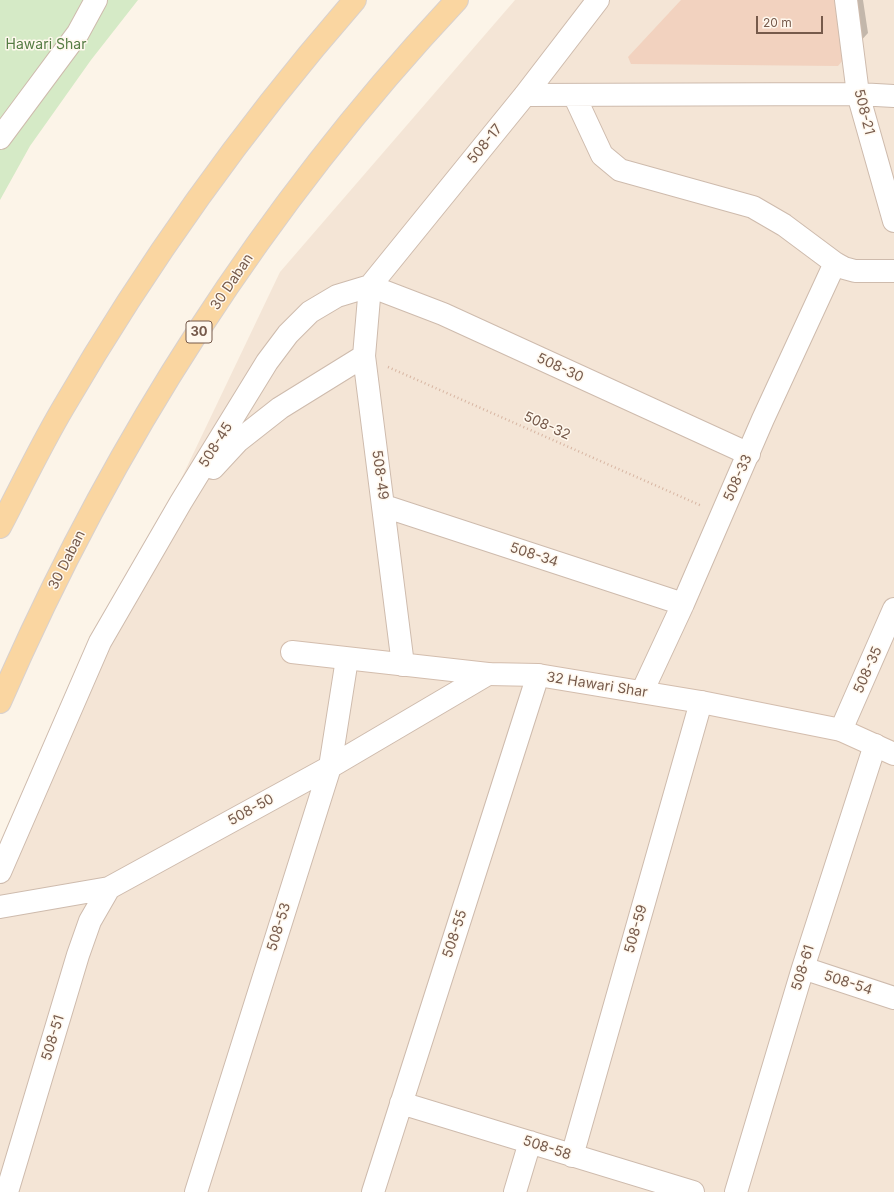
<!DOCTYPE html>
<style>
body{margin:0}
#map{position:relative;width:894px;height:1192px;overflow:hidden;background:#fcf4e8;font-family:Inter,sans-serif}
canvas{display:block}
.scale{position:absolute;left:756px;top:16px;width:67px;height:18px;box-sizing:border-box;border:2px solid #765a4b;border-top:0;padding-left:5px;font-size:12px;line-height:14px;white-space:nowrap;color:#765a4b;-webkit-text-stroke:3px #fff8ee;paint-order:stroke}
</style>
<div id="map">
<canvas width="894" height="1192"></canvas>
<div class="scale">20 m</div>
</div>
<script>
const c = document.querySelector('canvas').getContext('2d');
c.lineJoin = 'round';
function fill(path, color) { c.fillStyle = color; c.fill(path, 'evenodd'); }
function strokePath(path, color, width, dash) { c.strokeStyle = color; c.lineWidth = width; c.lineCap = dash ? 'butt' : 'round'; c.setLineDash(dash || []); c.stroke(path); }
function write(font, color, halo, rows, align = 'center') {
  c.font = font + ' Inter,sans-serif'; c.lineWidth = 3; c.setLineDash([]); c.textBaseline = 'middle'; c.strokeStyle = halo; c.fillStyle = color; for (const [text, x, y, turn = 0] of rows) {
    c.save(); c.translate(x, y); c.rotate((+turn || 0) * Math.PI / 180); c.textAlign = isNaN(turn) ? turn : align; if (halo) c.strokeText(text, 0, 0); c.fillText(text, 0, 0); c.restore();
  }
}
fill(new Path2D(`
 M 515,0 L 894,0 L 894,1192 L 0,1192 L 0,858 L 280,272 Z`), '#f4e5d6');
fill(new Path2D(`
 M 0,0 L 138,0 L 91,60 L 30,146 L 0,200 Z`), '#d5eac6');
fill(new Path2D(`
 M 682,0 L 863,0 L 868,33 L 858,44 Z`), '#0003');
fill(new Path2D(`
 M 681,0 L 840,0 L 848,54 L 838,66 L 631,64 L 628,57 Z`), '#f2d2bf');
const street = new Path2D(`
 M 846,0 L 858,94 L 894,221
 M 525,95 L 858,94 L 894,96
 M 574,95 L 602,155 L 620,170 L 753,207 L 784,225 L 835,263 L 844,268 L 855,271 L 894,271
 M 0,138 L 78,33 L 96,0
 M 370,286 L 443,314 L 749,454
 M 370,286 L 364,356 L 403,665
 M 370,286 L 525,95 L 598,0
 M 213,468 L 238,441 L 280,408 L 364,356
 M 384,506 L 683,604
 M 642,692 L 683,604 L 763,419 L 835,263
 M 841,730 L 894,609
 M 0,872 L 100,642 L 181,502 L 267,362 L 288,334 L 310,312 L 337,296 L 370,286
 M 0,907 L 109,888 L 330,767 L 488,674
 M 803,968 L 894,998
 M 401,1103 L 693,1192
 M 572,1156 L 701,702
 M 7,1192 L 78,955 L 90,921 L 109,888
 M 196,1192 L 330,767 L 347,659
 M 373,1192 L 538,675
 M 515,1192 L 530,1142
 M 736,1192 L 803,968 L 875,745`);
const secondary = new Path2D(`
 M 292,652 L 488,674 L 538,675 L 701,702 L 841,730 L 894,754`);
const primary = new Path2D(`
 M 0,527 C 21,487 40,447 63,408 C 147,263 245,126 355,0
 M 0,702 C 111,445 265,204 457,0`);
strokePath(street, '#cebbad', 24);
strokePath(secondary, '#d3bdad', 24);
strokePath(primary, '#d9d1cd', 24);
strokePath(new Path2D(`
 M 388,367 L 702,506`), '#d7b5a2', 2.5, [1, 3]);
strokePath(street, '#fff', 22);
strokePath(secondary, '#fff', 22);
strokePath(primary, '#fad6a1', 22);
for (const [x, y, w] of [
 [199,332,26]
]) { const box = new Path2D(); box.roundRect(x - w / 2, y - 11, w, 22, 3); c.fillStyle = '#fff8ee'; c.fill(box); strokePath(box, '#765a4b', 1); }
write('bold 13px', '#765a4b', null, [
 ["30",199,332]
]);
write('14px', '#557c43', '#fff8ee', [
 ["Hawari Shar",46,45]
]);
write('14px', '#765a4b', '#fff8ee', [
 ["508-21",864,112,76],
 ["508-17",485,144,-51],
 ["30 Daban",232,282,-56],
 ["508-30",560,368,25],
 ["508-32",547,426,24],
 ["508-45",216,445,-58],
 ["508-49",380,475,82],
 ["508-33",738,478,-66],
 ["508-34",534,555,18],
 ["30 Daban",67,560,-63],
 ["508-35",868,670,-66],
 ["32 Hawari Shar",597,685,9],
 ["508-50",251,810,-29],
 ["508-53",279,927,-73],
 ["508-59",636,929,-74],
 ["508-55",455,934,-72],
 ["508-61",803,968,-73],
 ["508-54",848,983,18],
 ["508-51",53,1038,-73],
 ["508-58",547,1148,18]
]);
</script>
